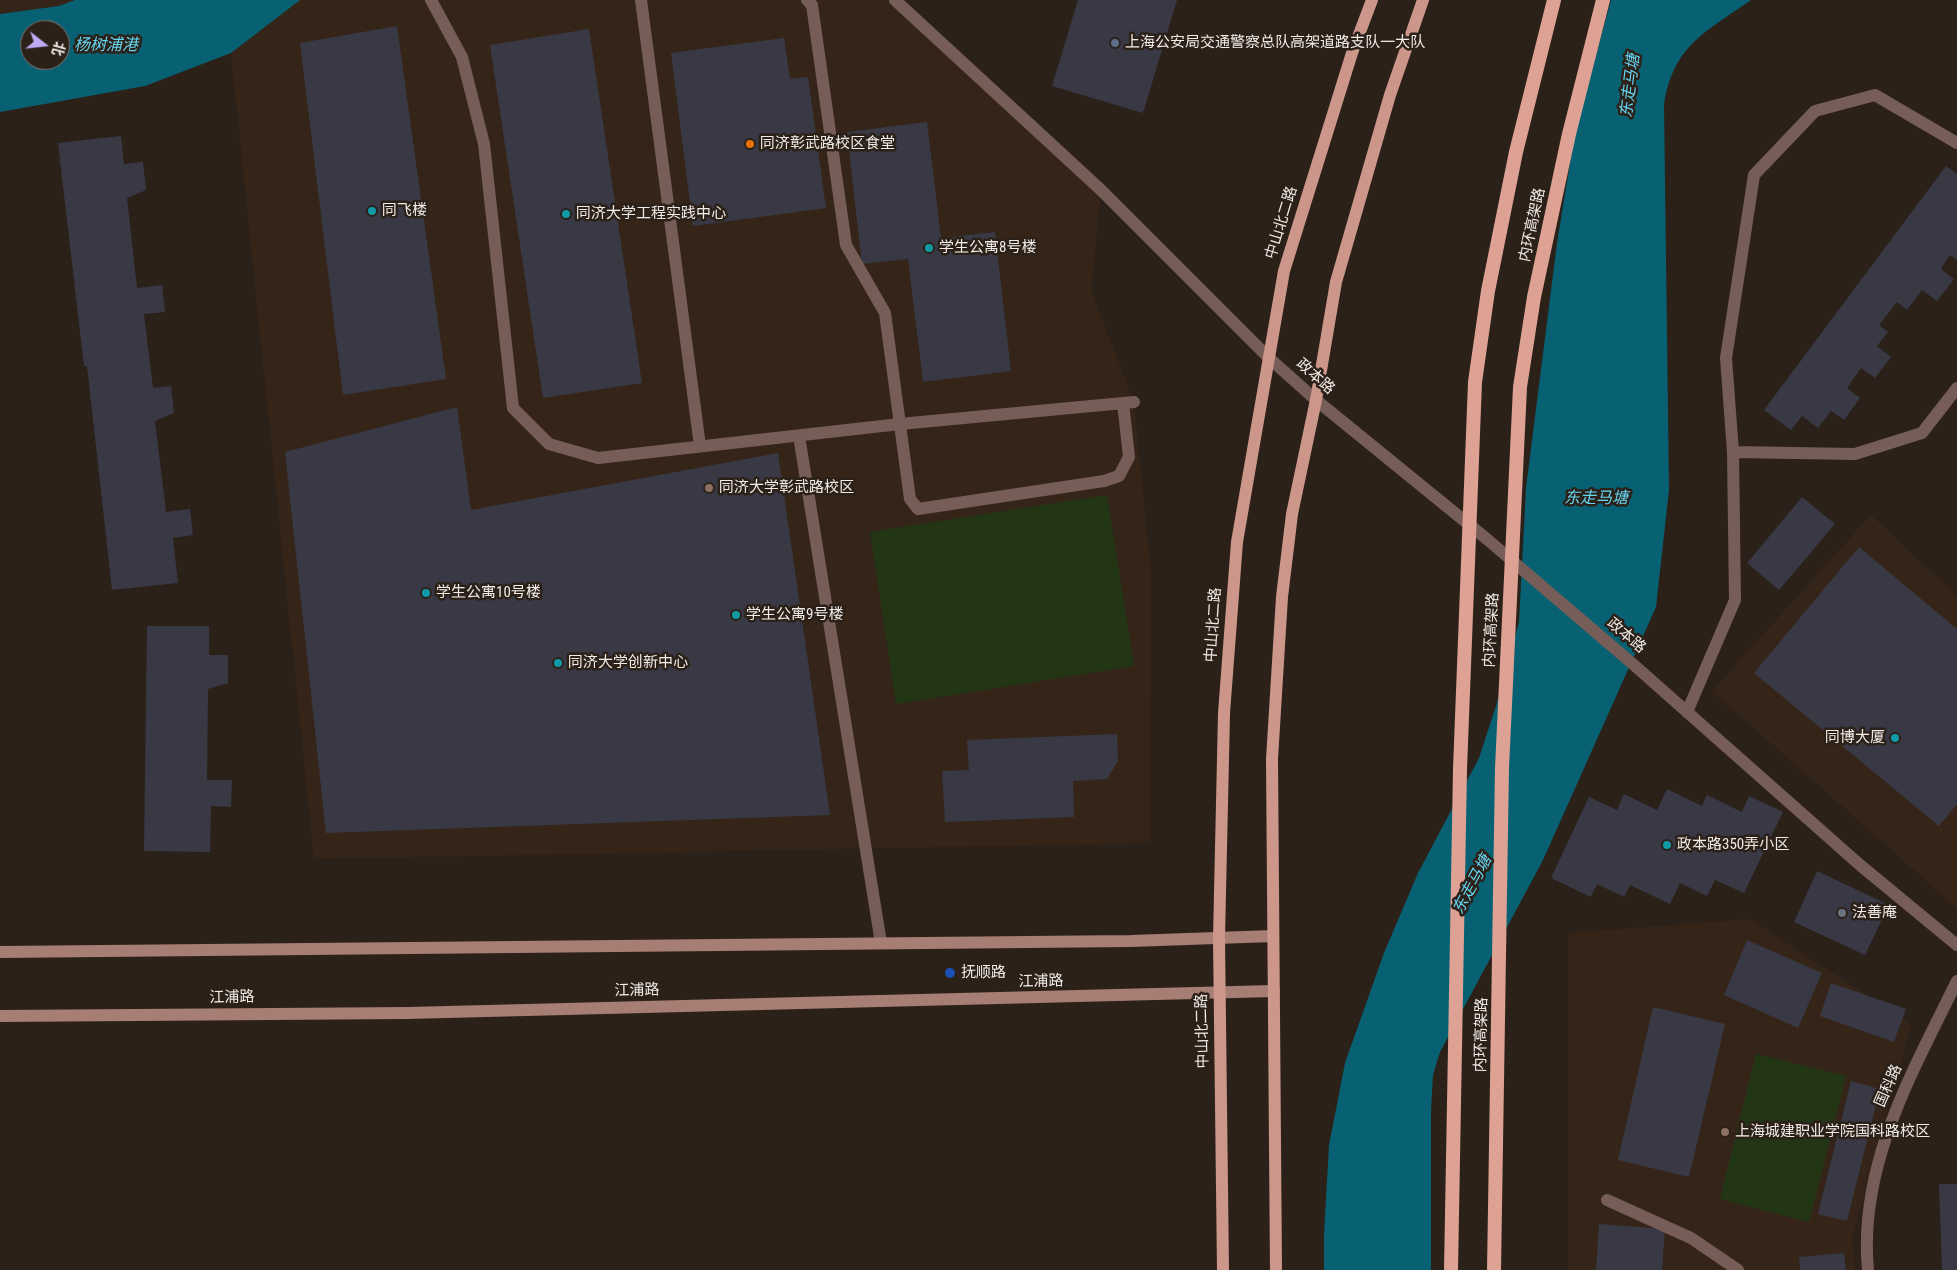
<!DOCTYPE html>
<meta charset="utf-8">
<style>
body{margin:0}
#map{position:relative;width:1957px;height:1270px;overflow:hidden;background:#2b2119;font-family:"Roboto Condensed","Noto Sans SC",sans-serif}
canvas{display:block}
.north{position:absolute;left:20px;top:20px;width:50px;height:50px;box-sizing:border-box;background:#2b2119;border:1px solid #7b716b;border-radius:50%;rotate:106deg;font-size:14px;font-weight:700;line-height:20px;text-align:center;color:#f2eae5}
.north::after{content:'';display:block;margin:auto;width:18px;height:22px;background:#bea9f5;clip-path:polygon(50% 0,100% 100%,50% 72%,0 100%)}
</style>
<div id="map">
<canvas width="1957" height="1270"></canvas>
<div class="north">北</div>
</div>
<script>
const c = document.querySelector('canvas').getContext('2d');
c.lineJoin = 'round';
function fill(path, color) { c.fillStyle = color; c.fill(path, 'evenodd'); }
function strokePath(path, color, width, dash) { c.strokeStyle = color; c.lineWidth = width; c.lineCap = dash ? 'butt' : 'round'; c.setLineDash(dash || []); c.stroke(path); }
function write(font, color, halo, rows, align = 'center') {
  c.font = font + ' "Roboto Condensed","Noto Sans SC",sans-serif'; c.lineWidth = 5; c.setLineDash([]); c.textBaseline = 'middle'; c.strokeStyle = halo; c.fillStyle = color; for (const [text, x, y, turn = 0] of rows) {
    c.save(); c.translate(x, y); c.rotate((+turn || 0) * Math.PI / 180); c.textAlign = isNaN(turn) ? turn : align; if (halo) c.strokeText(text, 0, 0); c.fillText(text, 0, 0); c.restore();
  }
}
fill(new Path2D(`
 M 0,0 L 75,0 L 59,6 L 0,14 Z
 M 183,0 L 895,0 L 1101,190 L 1091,290 L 1134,402 L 1151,574 L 1150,843 L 314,859 L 231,53 Z
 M 1871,515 L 1957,596 L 1957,908 L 1712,691 Z
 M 1750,919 L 1911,1024 L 1852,1239 L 1855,1270 L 1568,1270 L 1568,933 Z`), '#352519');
fill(new Path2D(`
 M 1107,495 L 1134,666 L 896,704 L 870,532 Z
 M 1756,1054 L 1846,1076 L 1809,1222 L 1720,1199 Z`), '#223616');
fill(new Path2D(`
 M 75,0 L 300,0 L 231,53 L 145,86 L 0,112 L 0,14 L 59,6 ZM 30,30 L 60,30 L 60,60 L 30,60 Z
 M 1611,0 L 1751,0 C 1706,32 1673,45 1664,105 L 1669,490 L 1656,607 L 1543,860 L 1440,1052 L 1433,1075 L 1431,1110 L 1431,1270 L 1324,1270 L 1324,1234 L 1329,1145 L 1345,1063 L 1384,953 L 1418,873 L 1479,758 L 1496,706 L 1519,622 L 1526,488 L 1557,243 L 1575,133 Z`), '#086173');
fill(new Path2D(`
 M 1078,0 L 1177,0 L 1143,113 L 1052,86 Z
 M 397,26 L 446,379 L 343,395 L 300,43 Z
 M 589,29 L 642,383 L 543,398 L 490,45 Z
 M 784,38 L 790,79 L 808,77 L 826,208 L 693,226 L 671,53 Z
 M 927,122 L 941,238 L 995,232 L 1011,371 L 923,382 L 908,259 L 862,264 L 847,132 Z
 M 121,136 L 124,164 L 143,162 L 146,190 L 127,198 L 137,288 L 162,285 L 165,312 L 144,314 L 153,388 L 171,386 L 174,413 L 155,421 L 166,512 L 190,509 L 193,535 L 173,538 L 178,583 L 112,590 L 87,366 L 84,366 L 58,143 Z
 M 1946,166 L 1957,174 L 1957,260 L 1950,255 L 1941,269 L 1954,279 L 1937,301 L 1922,290 L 1907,310 L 1897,302 L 1879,325 L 1888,332 L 1877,346 L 1891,357 L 1875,378 L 1861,368 L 1847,388 L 1860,398 L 1844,420 L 1831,411 L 1818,428 L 1802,416 L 1791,430 L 1764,410 Z
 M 457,407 L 471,510 L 778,453 L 830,815 L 326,833 L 285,452 Z
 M 1802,497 L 1835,524 L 1779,590 L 1747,563 Z
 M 1859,547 L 1957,629 L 1957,804 L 1939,826 L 1754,673 Z
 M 147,626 L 209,626 L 209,655 L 228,655 L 228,683 L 208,689 L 207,780 L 232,780 L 231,807 L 211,806 L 210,852 L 144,851 Z
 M 1117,734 L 1118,761 L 1107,779 L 1073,781 L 1074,817 L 945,822 L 942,771 L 969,770 L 967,740 Z
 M 1667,789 L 1702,806 L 1707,795 L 1742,812 L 1749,796 L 1783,812 L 1744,893 L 1715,880 L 1707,896 L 1680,883 L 1670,904 L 1630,885 L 1624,897 L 1597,884 L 1591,897 L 1551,878 L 1589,797 L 1617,810 L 1624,794 L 1657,810 Z
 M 1817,871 L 1889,905 L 1865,955 L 1794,922 Z
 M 1747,940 L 1822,973 L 1798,1028 L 1724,995 Z
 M 1831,983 L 1906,1009 L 1894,1042 L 1820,1016 Z
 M 1653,1007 L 1725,1024 L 1689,1177 L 1618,1160 Z
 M 1851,1081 L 1880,1089 L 1847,1221 L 1818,1214 Z
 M 1939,1184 L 1957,1184 L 1957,1270 L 1942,1270 Z
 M 1599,1224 L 1665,1229 L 1662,1270 L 1596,1270 Z
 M 1844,1253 L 1846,1270 L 1800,1270 L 1799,1257 Z`), '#383945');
strokePath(new Path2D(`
 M 431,0 L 462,57 L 484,144 L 513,408 L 549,444 L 598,458 L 900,424 L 1134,402
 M 641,0 L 700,446
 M 807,0 L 812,5 L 846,245 L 885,313 L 910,499 L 918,509 L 1104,481 L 1119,476 L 1129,457 L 1123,403
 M 1733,452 L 1855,454 L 1922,433 L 1957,388
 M 1687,712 L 1735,600 L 1733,452 L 1726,358 L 1754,175 L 1815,111 L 1875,95 L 1957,143
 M 1607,1200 L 1691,1238 L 1738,1270`), '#775d57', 12);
strokePath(new Path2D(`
 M 895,0 L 1101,190 L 1269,358 L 1316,400 L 1488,540 L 1634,665 L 1860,865 L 1957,945
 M 799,436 L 881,943
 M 1868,1270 C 1858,1165 1913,1071 1957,981`), '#775d57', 12);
strokePath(new Path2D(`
 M 0,952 L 1131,941 L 1273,936
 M 0,1016 L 408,1013 L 1274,991`), '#a77e74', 12);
strokePath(new Path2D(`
 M 1223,1270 L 1219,938 L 1224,713 L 1237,542 L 1284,271 L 1352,53 L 1372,0
 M 1276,1270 L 1272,759 L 1282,597 L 1292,514 L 1316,400 L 1336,282 L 1390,95 L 1423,0`), '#cc978a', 12);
strokePath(new Path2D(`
 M 1451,1270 L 1460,769 L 1475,382 L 1488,291 L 1516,152 L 1554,0
 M 1494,1270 L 1502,768 L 1520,387 L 1534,297 L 1569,134 L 1603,0`), '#dda294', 14);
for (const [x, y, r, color] of [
 [1115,43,5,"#5c6f8a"],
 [750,144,5,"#e8710a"],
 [372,211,5,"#0f9aa8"],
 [566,214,5,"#0f9aa8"],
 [929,248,5,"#0f9aa8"],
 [709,488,5,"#8d6e63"],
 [426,593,5,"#0f9aa8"],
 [736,615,5,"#0f9aa8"],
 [558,663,5,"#0f9aa8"],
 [1895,738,5,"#0f9aa8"],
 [1667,845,5,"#0f9aa8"],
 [1842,913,5,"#6b7280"],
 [950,973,6,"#1a4fb4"],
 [1725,1132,5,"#8d6e63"]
]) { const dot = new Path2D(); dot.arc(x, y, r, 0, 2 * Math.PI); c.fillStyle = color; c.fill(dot); strokePath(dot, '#2b2119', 2); }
write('15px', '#f2eae5', '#2b2119', [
 ["上海公安局交通警察总队高架道路支队一大队",1125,43],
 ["同济彰武路校区食堂",760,144],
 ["同飞楼",382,211],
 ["同济大学工程实践中心",576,214],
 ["学生公寓8号楼",939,248],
 ["同济大学彰武路校区",719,488],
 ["学生公寓10号楼",436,593],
 ["学生公寓9号楼",746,615],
 ["同济大学创新中心",568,663],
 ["同博大厦",1885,738,"right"],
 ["政本路350弄小区",1677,845],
 ["法善庵",1852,913],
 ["抚顺路",961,973],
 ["上海城建职业学院国科路校区",1735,1132]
], 'left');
write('15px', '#f2eae5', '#2b2119', [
 ["中山北二路",1282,223,-73],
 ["内环高架路",1533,225,-78],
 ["政本路",1315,377,41],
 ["中山北二路",1214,625,-86],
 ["内环高架路",1492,630,-87],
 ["政本路",1626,636,40],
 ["江浦路",1041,982,-1],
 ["江浦路",637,991,-1],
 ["江浦路",232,998,-1],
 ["中山北二路",1203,1031,-91],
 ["内环高架路",1482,1035,-89],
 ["国科路",1889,1086,-66]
]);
write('italic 16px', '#65d6f2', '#2b2119', [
 ["杨树浦港",106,46],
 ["东走马塘",1631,86,-83],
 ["东走马塘",1596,499],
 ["东走马塘",1473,885,-62]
]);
</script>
